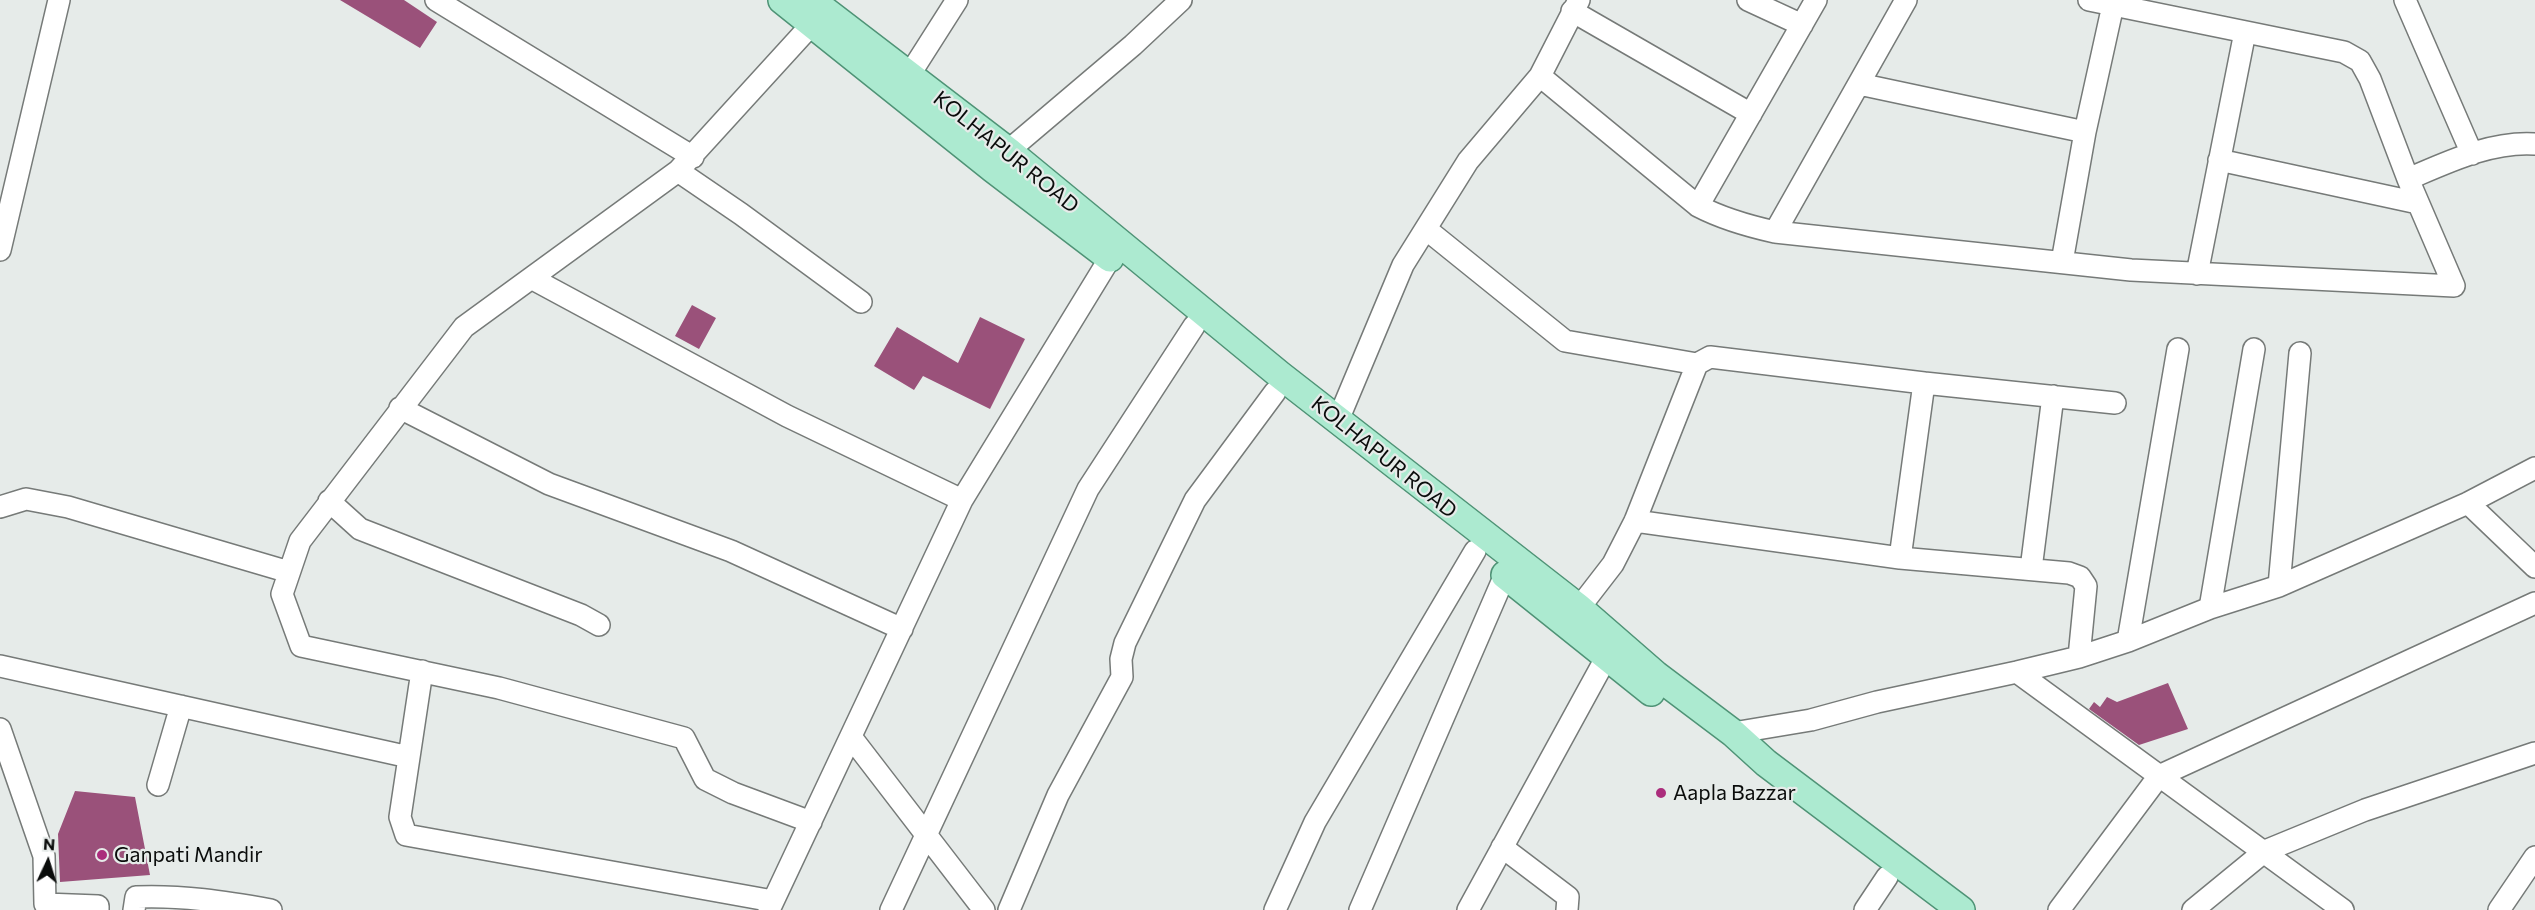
<!DOCTYPE html>
<style>
body{margin:0}
#map{position:relative;width:2535px;height:910px;overflow:hidden;background:#e6ebe9;font-family:Commissioner,sans-serif}
canvas{display:block}
.north{position:absolute;left:18px;top:832px;width:60px;height:60px;-webkit-text-stroke:4px #e6ebe9;paint-order:stroke;rotate:4deg;font-size:16px;font-weight:700;line-height:24px;text-align:center;color:#0a0c0b}
.north::after{content:'';display:block;margin:auto;width:21px;height:27px;background:#0a0c0b;clip-path:polygon(50% 0,100% 100%,50% 72%,0 100%)}
</style>
<div id="map">
<canvas width="2535" height="910"></canvas>
<div class="north">N</div>
</div>
<script>
const c = document.querySelector('canvas').getContext('2d');
c.lineJoin = 'round';
function fill(path, color) { c.fillStyle = color; c.fill(path, 'evenodd'); }
function strokePath(path, color, width, dash) { c.strokeStyle = color; c.lineWidth = width; c.lineCap = dash ? 'butt' : 'round'; c.setLineDash(dash || []); c.stroke(path); }
function write(font, color, halo, rows, align = 'center') {
  c.font = font + ' Commissioner,sans-serif'; c.lineWidth = 4.5; c.setLineDash([]); c.textBaseline = 'middle'; c.strokeStyle = halo; c.fillStyle = color; for (const [text, x, y, turn = 0] of rows) {
    c.save(); c.translate(x, y); c.rotate((+turn || 0) * Math.PI / 180); c.textAlign = isNaN(turn) ? turn : align; if (halo) c.strokeText(text, 0, 0); c.fillText(text, 0, 0); c.restore();
  }
}
fill(new Path2D(`
 M 340,0 L 404,0 L 437,22 L 420,48 Z
 M 692,305 L 716,318 L 699,349 L 675,336 Z
 M 980,317 L 1025,339 L 990,409 L 923,376 L 914,390 L 874,366 L 897,327 L 958,363 Z
 M 2168,683 L 2188,729 L 2139,745 L 2089,709 L 2094,702 L 2100,707 L 2107,697 L 2117,702 Z
 M 75,791 L 135,797 L 150,875 L 60,882 L 58,834 Z`), '#9a517a');
const minor = new Path2D(`
 M 436,0 L 693,157
 M 1748,0 L 1802,25
 M 2405,0 L 2472,154
 M 1572,11 L 1751,114
 M 1540,76 L 1698,206 C 1723,219 1748,226 1775,232 L 2131,270 L 2454,286 L 2408,179 L 2370,79 L 2360,61 L 2344,52 L 2089,0
 M 1859,84 L 2085,132
 M 901,88 L 957,0
 M 1008,151 L 1133,45 L 1181,0
 M 2219,160 L 2418,203
 M 678,171 L 741,214 L 861,302
 M 2408,179 C 2448,162 2491,141 2535,144
 M 1698,206 L 1816,0
 M 1426,229 L 1565,341 L 1697,364
 M 1775,232 L 1906,0
 M 0,250 L 59,0
 M 2062,262 L 2085,132 L 2113,5
 M 2197,274 L 2245,32
 M 531,278 L 787,416 L 962,500
 M 400,408 L 549,484 L 731,551 L 902,629
 M 1338,420 L 1403,265 L 1468,161 L 1540,76 L 1579,0
 M 329,501 L 360,529 L 581,615 L 599,625
 M 2468,503 L 2535,567
 M 0,507 L 26,499 L 68,507 L 289,572
 M 1635,521 L 1900,558 L 2069,573 L 2080,577 L 2086,586 L 2079,657
 M 1900,558 L 1924,383
 M 2031,569 L 2053,396
 M 2279,586 L 2300,353
 M 2210,608 L 2254,349
 M 1573,623 L 1579,608 L 1613,564 L 1635,521 L 1697,364 L 1710,357 L 1924,383 L 2115,403
 M 2128,641 L 2178,349
 M 0,666 L 409,757
 M 422,671 L 400,817 L 406,835 L 773,901
 M 2017,672 L 2343,910
 M 0,729 L 44,856 L 45,904 L 98,906 L 98,910
 M 1733,733 L 1811,720 L 1877,702 L 2017,672 L 2079,657 L 2128,641 L 2210,608 L 2279,586 L 2468,503 L 2535,468
 M 851,737 L 984,910
 M 158,785 L 181,706
 M 811,822 L 733,793 L 705,779 L 684,738 L 499,688 L 301,646 L 282,594 L 300,541 L 464,327 L 678,171 L 813,23
 M 1502,847 L 1568,897 L 1567,910
 M 134,910 L 136,897 C 182,895 225,902 271,910
 M 769,910 L 962,500 L 1110,258
 M 891,910 L 1088,489 L 1194,326
 M 1009,910 L 1058,795 L 1122,677 L 1121,659 L 1125,643 L 1195,500 L 1275,392
 M 1275,910 L 1315,822 L 1475,551
 M 1360,910 L 1505,575
 M 1468,910 L 1606,658
 M 1865,910 L 1887,877
 M 2059,910 L 2159,776 L 2535,603
 M 2193,910 L 2265,851 L 2365,810 L 2535,753
 M 2499,910 L 2535,857`);
const major = new Path2D(`
 M 782,0 L 992,168 L 1110,258
 M 811,0 L 1008,151 L 1280,375 L 1579,608 L 1656,675 L 1733,733 L 1766,763 L 1961,910
 M 1505,575 L 1651,692`);
strokePath(minor, '#767a78', 24);
strokePath(major, '#4f9376', 30);
strokePath(minor, '#fff', 21);
strokePath(major, '#acead0', 27);
for (const [x, y, r, color] of [
 [1661,793,6,"#ab2d7c"],
 [102,855,6,"#ab2d7c"]
]) { const dot = new Path2D(); dot.arc(x, y, r, 0, 2 * Math.PI); c.fillStyle = color; c.fill(dot); strokePath(dot, '#e6ebe9', 2); }
write('21px', '#0a0c0b', '#e6ebe9', [
 ["KOLHAPUR ROAD",1006,152,39],
 ["KOLHAPUR ROAD",1384,457,39]
]);
write('21px', '#0a0c0b', '#e6ebe9', [
 ["Aapla Bazzar",1673,793],
 ["Ganpati Mandir",114,855]
], 'left');
</script>
